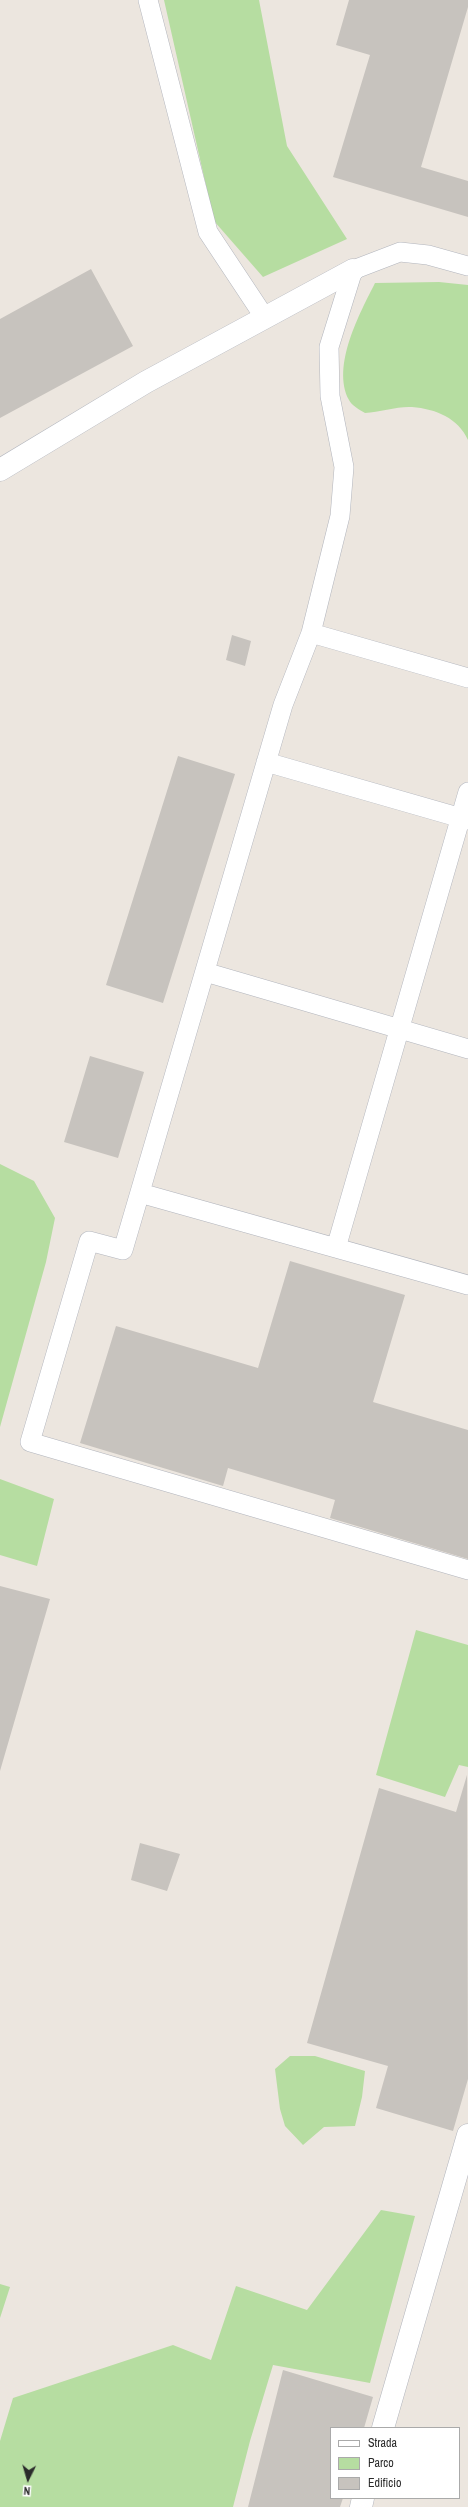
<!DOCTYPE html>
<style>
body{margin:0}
#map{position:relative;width:468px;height:2507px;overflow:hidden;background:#ece6df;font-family:"Archivo Narrow",sans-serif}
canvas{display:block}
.legend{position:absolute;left:330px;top:2427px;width:130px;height:72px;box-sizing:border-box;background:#fff;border:1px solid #aaa;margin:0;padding:5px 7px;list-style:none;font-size:12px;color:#2b2b2b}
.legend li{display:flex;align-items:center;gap:8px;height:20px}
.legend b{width:20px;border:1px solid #aaa}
.north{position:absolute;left:8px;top:2459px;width:40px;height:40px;-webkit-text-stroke:3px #fff;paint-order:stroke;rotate:185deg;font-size:11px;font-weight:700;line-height:16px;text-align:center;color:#2b2b2b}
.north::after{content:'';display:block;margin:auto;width:14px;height:18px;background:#2b2b2b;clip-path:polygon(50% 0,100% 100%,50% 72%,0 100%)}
</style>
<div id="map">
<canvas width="468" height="2507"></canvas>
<ul class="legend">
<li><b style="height:5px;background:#fff"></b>Strada</li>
<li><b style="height:11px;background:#b6dda1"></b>Parco</li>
<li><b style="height:11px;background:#c7c3be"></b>Edificio</li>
</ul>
<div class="north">N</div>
</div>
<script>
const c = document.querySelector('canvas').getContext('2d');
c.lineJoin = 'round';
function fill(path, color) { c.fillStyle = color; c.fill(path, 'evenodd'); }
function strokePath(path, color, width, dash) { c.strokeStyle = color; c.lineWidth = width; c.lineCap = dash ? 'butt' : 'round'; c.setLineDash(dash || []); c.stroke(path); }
fill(new Path2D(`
 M 164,0 L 259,0 L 287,146 L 347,239 L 263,277 L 214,221 Z
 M 439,282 L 468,285 L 468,440 C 458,418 436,409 412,407 C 398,406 380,412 365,413 C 360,410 351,405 349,400 C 331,366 360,313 375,283 Z
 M 0,1164 L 34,1181 L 55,1218 L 46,1262 L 0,1427 Z
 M 0,1479 L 54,1499 L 37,1566 L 0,1555 Z
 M 416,1630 L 468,1645 L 468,1767 L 459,1765 L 445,1797 L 376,1775 Z
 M 290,2056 L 315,2056 L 365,2071 L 362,2097 L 355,2126 L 324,2127 L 303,2145 L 285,2126 L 280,2109 L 275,2069 Z
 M 381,2210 L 415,2216 L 370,2383 L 273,2365 L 250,2441 L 233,2507 L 0,2507 L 0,2441 L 13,2398 L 173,2345 L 211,2360 L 236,2286 L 307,2310 Z
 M 0,2284 L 10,2287 L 0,2318 Z`), '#b6dda1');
fill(new Path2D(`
 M 349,0 L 468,0 L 468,7 L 421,167 L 468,181 L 468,217 L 333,177 L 370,55 L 336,45 Z
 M 91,269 L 133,346 L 0,418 L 0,319 Z
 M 232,635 L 251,641 L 245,666 L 226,660 Z
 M 178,756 L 235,774 L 163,1003 L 106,985 Z
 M 90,1056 L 144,1072 L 118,1158 L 64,1142 Z
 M 290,1261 L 405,1295 L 373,1402 L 468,1430 L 468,1559 L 330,1518 L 335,1500 L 228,1468 L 223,1486 L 80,1443 L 116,1326 L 258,1368 Z
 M 0,1586 L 50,1599 L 0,1771 Z
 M 467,1775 L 468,2079 L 453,2131 L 376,2108 L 388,2066 L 307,2043 L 379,1788 L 456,1812 Z
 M 140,1843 L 180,1854 L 167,1891 L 131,1880 Z
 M 283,2370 L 373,2397 L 364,2428 L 331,2428 L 331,2498 L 343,2498 L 340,2507 L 248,2507 Z`), '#c7c3be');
const lane = new Path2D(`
 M 148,0 L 208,232 L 265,318
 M 468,266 L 428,255 L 400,252 L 353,270 L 329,347 L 330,396 L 344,467 L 340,516 L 311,633 L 283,705 L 123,1250 L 89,1241 L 30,1442 L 468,1570
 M 311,633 L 468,678
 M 266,762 L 468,820
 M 205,972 L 468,1049
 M 140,1193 L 468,1285
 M 336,1248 L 468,792`);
const street = new Path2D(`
 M 0,470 L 146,382 L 353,270
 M 383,2428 L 468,2135
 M 361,2507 L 363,2498`);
strokePath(lane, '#b2b5bd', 20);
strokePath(street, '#b2b5bd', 23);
strokePath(lane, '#fff', 19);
strokePath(street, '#fff', 22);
</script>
